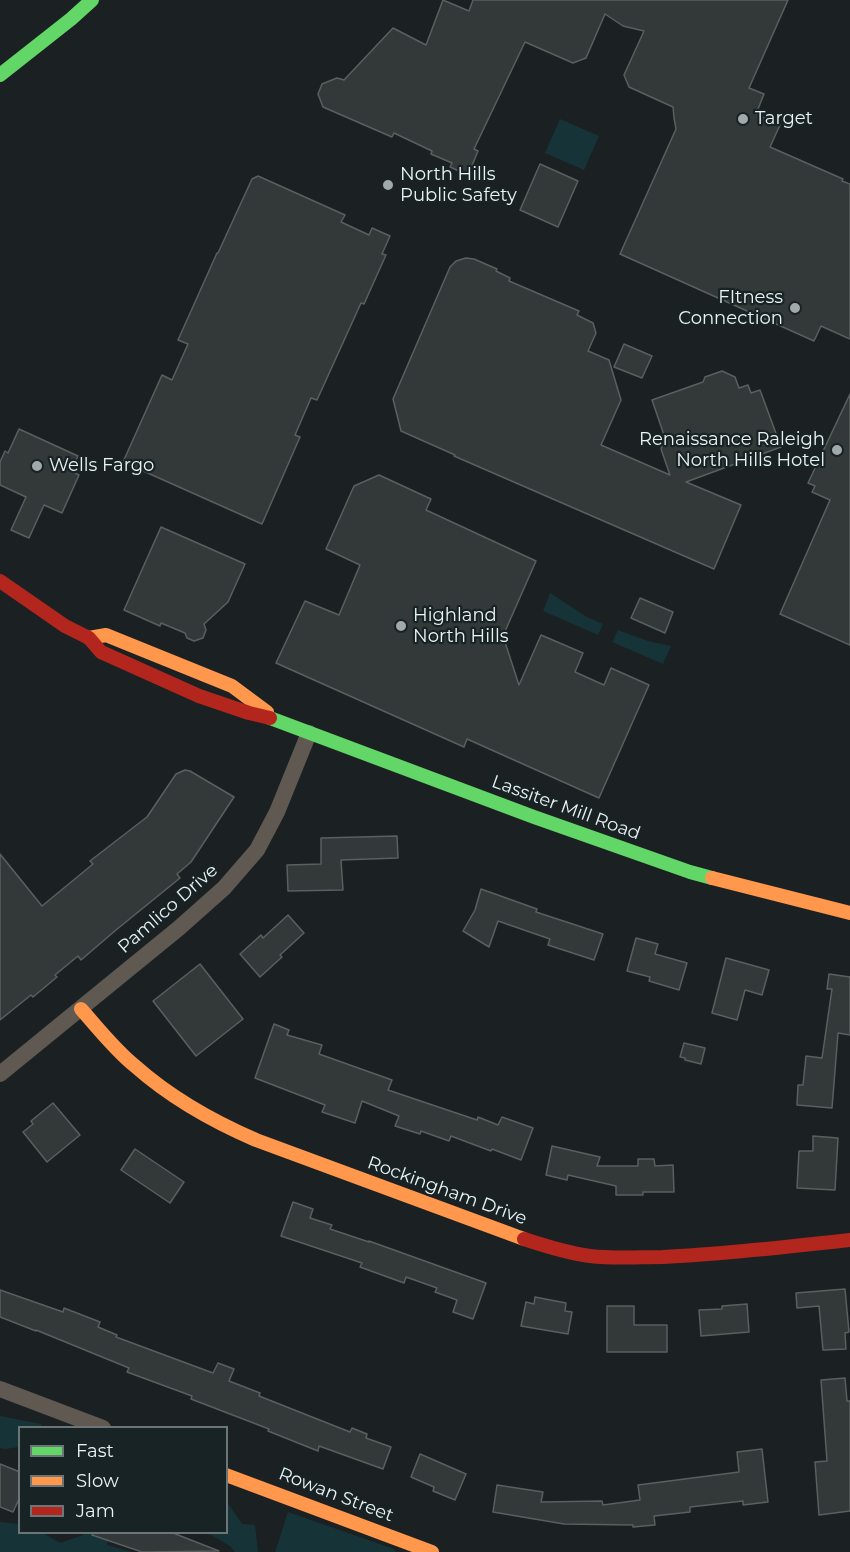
<!DOCTYPE html>
<style>
body{margin:0}
#map{position:relative;width:850px;height:1552px;overflow:hidden;background:#1b2122;font-family:Montserrat,sans-serif}
canvas{display:block}
.legend{position:absolute;left:18px;top:1426px;width:210px;height:108px;box-sizing:border-box;background:#182325;border:2px solid #6c7678;margin:0;padding:8px 10px;list-style:none;font-size:18px;color:#ebf2f4}
.legend li{display:flex;align-items:center;gap:12px;height:30px}
.legend b{width:30px;border:2px solid #6c7678}
</style>
<div id="map">
<canvas width="850" height="1552"></canvas>
<ul class="legend">
<li><b style="height:8px;background:#63d668"></b>Fast</li>
<li><b style="height:8px;background:#ff974d"></b>Slow</li>
<li><b style="height:8px;background:#b3261e"></b>Jam</li>
</ul>
</div>
<script>
const c = document.querySelector('canvas').getContext('2d');
c.lineJoin = 'round';
function fill(path, color) { c.fillStyle = color; c.fill(path, 'evenodd'); }
function strokePath(path, color, width, dash) { c.strokeStyle = color; c.lineWidth = width; c.lineCap = dash ? 'butt' : 'round'; c.setLineDash(dash || []); c.stroke(path); }
function write(font, color, halo, rows, align = 'center') {
  c.font = font + ' Montserrat,sans-serif'; c.lineWidth = 4.5; c.setLineDash([]); c.textBaseline = 'middle'; c.strokeStyle = halo; c.fillStyle = color; for (const [text, x, y, turn = 0] of rows) {
    c.save(); c.translate(x, y); c.rotate((+turn || 0) * Math.PI / 180); c.textAlign = isNaN(turn) ? turn : align; if (halo) c.strokeText(text, 0, 0); c.fillText(text, 0, 0); c.restore();
  }
}
fill(new Path2D(`
 M 560,119 L 599,136 L 584,170 L 545,153 Z
 M 550,593 L 587,617 L 603,624 L 598,635 L 543,611 Z
 M 618,630 L 648,641 L 671,646 L 663,664 L 612,642 Z
 M 0,1416 L 41,1424 L 41,1427 L 20,1428 L 19,1447 L 5,1449 L 0,1448 Z
 M 227,1502 L 242,1524 L 255,1525 L 258,1552 L 235,1552 L 230,1546 L 208,1533 L 226,1532 Z
 M 288,1512 L 394,1549 L 396,1552 L 275,1552 Z
 M 0,1522 L 19,1524 L 20,1532 L 43,1533 L 60,1543 L 83,1535 L 87,1533 L 108,1533 L 107,1545 L 132,1552 L 0,1552 Z`), '#163338');
const building = new Path2D(`
 M 443,0 L 469,11 L 473,0 L 788,0 L 749,88 L 764,94 L 756,114 L 780,125 L 770,147 L 843,179 L 842,181 L 850,184 L 850,339 L 821,326 L 814,341 L 620,254 L 676,129 L 674,118 L 673,107 L 629,87 L 624,75 L 644,31 L 623,26 L 605,14 L 586,58 L 573,63 L 525,42 L 474,149 L 478,151 L 468,175 L 450,167 L 452,163 L 431,154 L 432,151 L 394,133 L 392,137 L 323,107 L 318,94 L 322,84 L 337,78 L 344,80 L 393,28 L 426,45 Z
 M 540,164 L 578,181 L 558,227 L 520,210 Z
 M 258,176 L 345,215 L 341,222 L 369,235 L 372,228 L 390,236 L 382,254 L 386,255 L 364,304 L 361,303 L 317,400 L 311,398 L 295,435 L 300,437 L 262,524 L 123,462 L 162,375 L 172,380 L 188,344 L 178,340 L 217,253 L 218,253 L 252,179 Z
 M 466,258 L 474,259 L 497,269 L 496,271 L 510,278 L 509,281 L 579,311 L 577,315 L 593,323 L 596,333 L 588,351 L 609,360 L 621,400 L 601,445 L 670,475 L 661,449 L 665,438 L 652,400 L 703,382 L 705,377 L 722,371 L 735,377 L 739,388 L 748,385 L 751,393 L 760,390 L 781,447 L 686,482 L 741,505 L 714,569 L 454,456 L 455,455 L 401,431 L 393,399 L 450,267 L 456,261 Z
 M 624,344 L 652,356 L 642,378 L 614,367 Z
 M 850,394 L 850,645 L 780,614 L 830,500 L 812,492 L 815,486 L 808,483 Z
 M 19,429 L 78,456 L 71,471 L 79,475 L 62,513 L 44,505 L 29,538 L 11,530 L 26,497 L 0,485 L 0,462 L 5,451 L 8,453 Z
 M 379,475 L 431,499 L 426,510 L 536,561 L 503,636 L 519,685 L 541,635 L 583,653 L 575,672 L 604,685 L 611,668 L 649,685 L 599,798 L 467,739 L 464,747 L 276,663 L 305,601 L 339,615 L 360,565 L 326,549 L 354,486 Z
 M 161,527 L 245,564 L 228,602 L 204,624 L 206,630 L 203,638 L 194,641 L 187,638 L 185,633 L 161,623 L 160,626 L 124,610 Z
 M 640,598 L 673,612 L 665,633 L 631,618 Z
 M 185,770 L 190,771 L 234,797 L 191,862 L 177,874 L 180,878 L 116,930 L 81,960 L 78,956 L 55,975 L 57,977 L 33,997 L 31,995 L 0,1020 L 0,854 L 42,906 L 93,864 L 90,861 L 147,817 L 176,774 Z
 M 397,836 L 398,858 L 341,860 L 343,890 L 288,891 L 287,865 L 321,864 L 321,838 Z
 M 481,889 L 537,909 L 536,912 L 603,934 L 594,960 L 548,945 L 550,939 L 498,921 L 489,947 L 463,931 L 475,910 Z
 M 288,915 L 304,933 L 280,955 L 282,957 L 260,977 L 240,954 L 261,935 L 263,938 Z
 M 636,938 L 658,944 L 655,954 L 687,963 L 679,990 L 649,981 L 650,977 L 627,971 Z
 M 726,958 L 769,970 L 762,995 L 745,990 L 737,1020 L 712,1013 Z
 M 200,964 L 243,1019 L 196,1056 L 153,1001 Z
 M 829,974 L 850,977 L 850,1035 L 838,1033 L 832,1108 L 797,1105 L 798,1085 L 803,1085 L 806,1056 L 822,1058 L 832,989 L 827,989 Z
 M 274,1024 L 289,1030 L 287,1035 L 322,1045 L 319,1054 L 392,1080 L 388,1090 L 477,1120 L 478,1117 L 498,1125 L 502,1117 L 533,1128 L 521,1160 L 492,1149 L 491,1151 L 451,1136 L 449,1141 L 421,1131 L 420,1134 L 395,1126 L 399,1116 L 362,1101 L 355,1123 L 322,1112 L 325,1105 L 255,1078 Z
 M 684,1043 L 705,1048 L 701,1064 L 685,1060 L 685,1058 L 680,1057 Z
 M 53,1103 L 80,1135 L 47,1162 L 23,1132 L 33,1124 L 31,1121 Z
 M 813,1136 L 838,1138 L 835,1190 L 797,1188 L 799,1151 L 813,1151 Z
 M 552,1146 L 600,1157 L 597,1166 L 638,1166 L 638,1159 L 654,1159 L 655,1166 L 673,1165 L 674,1192 L 643,1192 L 643,1195 L 616,1195 L 616,1186 L 568,1175 L 567,1180 L 546,1175 Z
 M 135,1149 L 184,1182 L 170,1203 L 121,1170 Z
 M 293,1202 L 313,1209 L 310,1218 L 332,1225 L 330,1229 L 369,1242 L 369,1241 L 486,1283 L 473,1319 L 453,1312 L 457,1300 L 435,1292 L 437,1288 L 406,1277 L 404,1283 L 360,1267 L 362,1263 L 281,1236 Z
 M 845,1289 L 849,1332 L 845,1333 L 846,1349 L 823,1350 L 819,1306 L 797,1308 L 796,1293 Z
 M 0,1290 L 63,1312 L 64,1308 L 100,1322 L 98,1327 L 117,1335 L 116,1337 L 213,1373 L 218,1363 L 234,1369 L 229,1381 L 260,1393 L 259,1396 L 350,1432 L 352,1428 L 367,1434 L 366,1438 L 391,1447 L 383,1469 L 319,1446 L 318,1451 L 268,1431 L 269,1429 L 191,1399 L 192,1396 L 127,1372 L 129,1368 L 36,1330 L 36,1331 L 0,1317 Z
 M 535,1297 L 566,1303 L 565,1311 L 572,1312 L 568,1334 L 521,1326 L 526,1302 L 534,1304 Z
 M 747,1304 L 749,1332 L 701,1336 L 699,1310 L 722,1309 L 722,1306 Z
 M 607,1306 L 634,1306 L 634,1325 L 667,1325 L 667,1352 L 607,1352 Z
 M 845,1378 L 847,1401 L 850,1401 L 850,1511 L 819,1515 L 815,1462 L 827,1461 L 821,1380 Z
 M 762,1449 L 768,1502 L 743,1505 L 743,1501 L 690,1507 L 690,1512 L 654,1516 L 655,1525 L 633,1527 L 633,1525 L 564,1524 L 493,1512 L 497,1485 L 543,1492 L 541,1502 L 602,1501 L 603,1505 L 640,1500 L 638,1485 L 739,1472 L 737,1452 Z
 M 420,1454 L 466,1474 L 455,1500 L 433,1491 L 434,1487 L 411,1477 Z
 M 0,1464 L 20,1472 L 20,1497 L 13,1512 L 0,1507 Z
 M 93,1533 L 173,1533 L 219,1551 L 142,1552 L 92,1535 Z`);
fill(building, '#333839');
strokePath(building, '#5a5f60', 1.5);
strokePath(new Path2D(`
 M 0,1074 L 179,928 L 224,888 L 257,850 L 277,812 L 309,733
 M 0,1389 L 103,1428`), '#5f5951', 16);
strokePath(new Path2D(`
 M 0,75 L 71,19 L 92,0
 M 270,718 L 534,817 L 690,872 L 712,878`), '#63d668', 14);
strokePath(new Path2D(`
 M 89,638 L 106,635 L 232,686 L 267,712
 M 712,878 L 850,913
 M 81,1009 C 98,1028 115,1050 135,1066 C 171,1098 212,1121 256,1140 L 524,1239
 M 226,1475 L 432,1552`), '#ff974d', 14);
strokePath(new Path2D(`
 M 0,581 L 65,626 L 89,638 L 101,652 L 199,696 L 249,713 L 270,718
 M 524,1239 C 545,1246 568,1253 590,1256 C 614,1259 639,1257 663,1257 C 726,1254 788,1247 850,1240`), '#b3261e', 14);
for (const [x, y, r, color] of [
 [743,119,6,"#a2a9aa"],
 [388,185,6,"#a2a9aa"],
 [795,308,6,"#a2a9aa"],
 [837,450,6,"#a2a9aa"],
 [37,466,6,"#a2a9aa"],
 [401,626,6,"#a2a9aa"]
]) { const dot = new Path2D(); dot.arc(x, y, r, 0, 2 * Math.PI); c.fillStyle = color; c.fill(dot); strokePath(dot, '#182325', 2); }
write('18px', '#ebf2f4', '#182325', [
 ["Target",755,119],
 ["North Hills",400,175],
 ["Public Safety",400,196],
 ["FItness",783,298,"right"],
 ["Connection",783,319,"right"],
 ["Renaissance Raleigh",825,440,"right"],
 ["North Hills Hotel",825,461,"right"],
 ["Wells Fargo",49,466],
 ["Highland",413,616],
 ["North Hills",413,637]
], 'left');
write('18px', '#ebf2f4', '#182325', [
 ["Lassiter Mill Road",566,808,20],
 ["Pamlico Drive",168,909,-41],
 ["Rockingham Drive",447,1191,20],
 ["Rowan Street",336,1495,21]
]);
</script>
